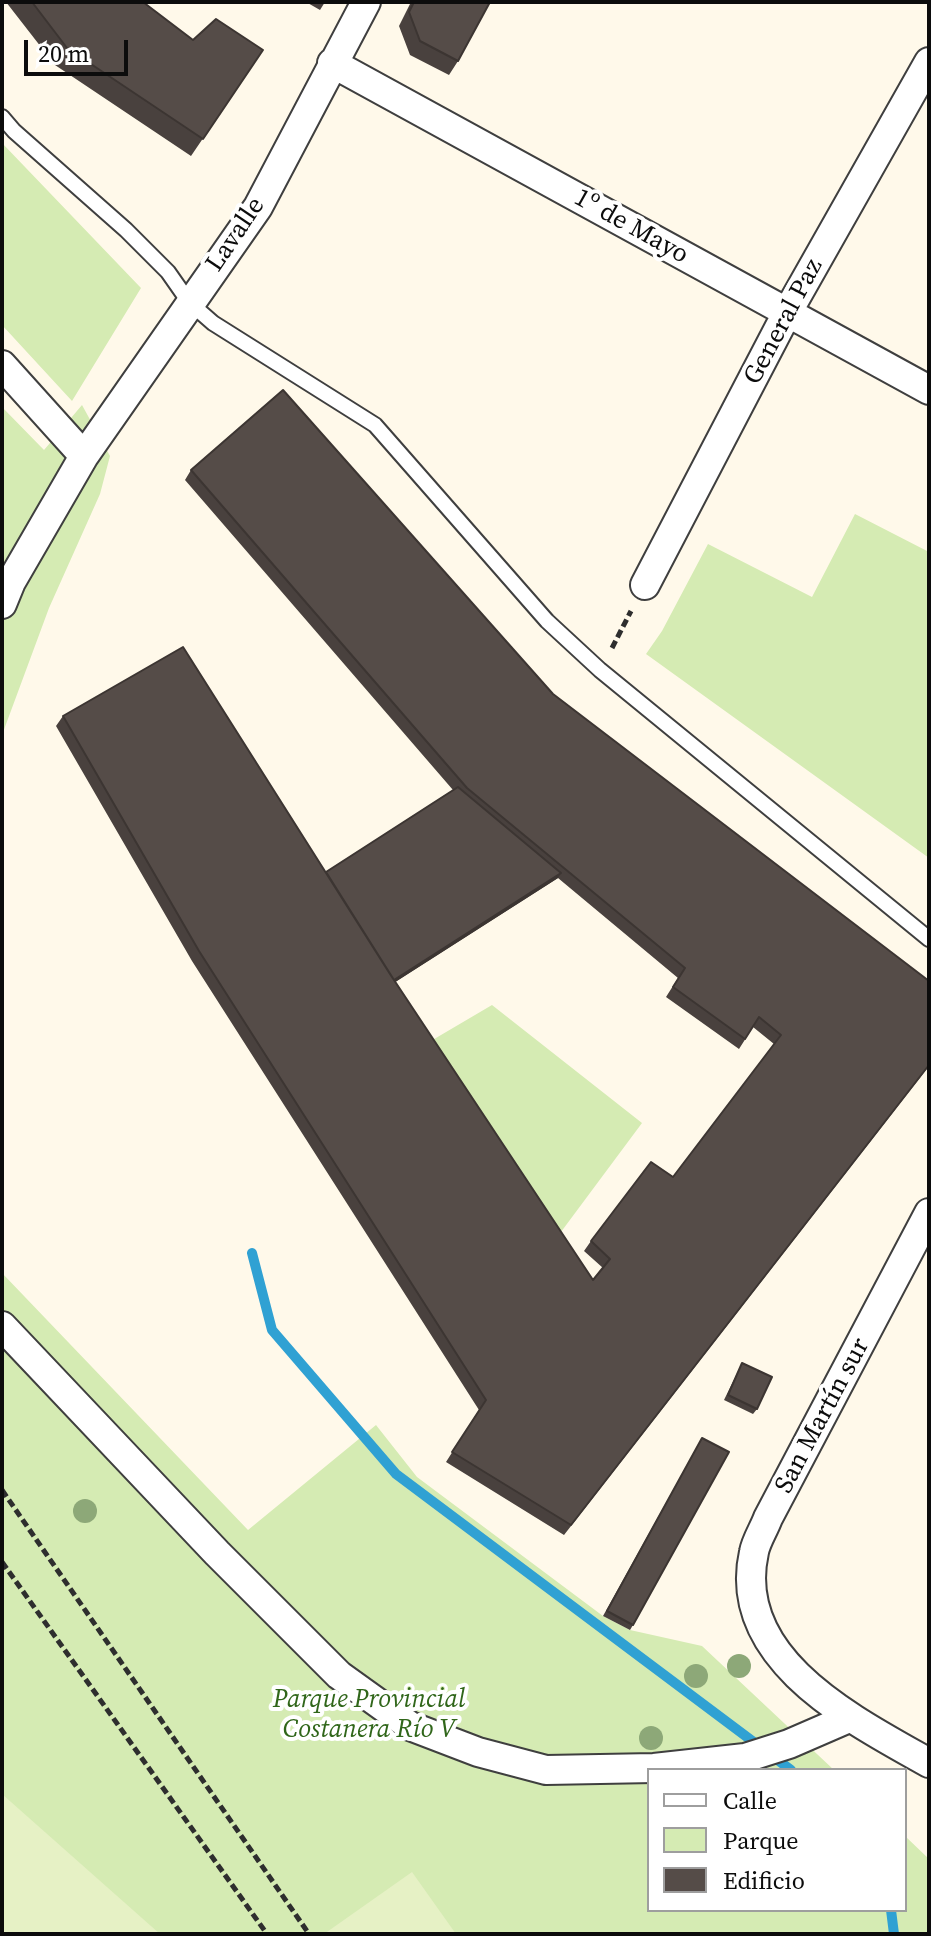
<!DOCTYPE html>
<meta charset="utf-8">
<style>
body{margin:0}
#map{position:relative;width:931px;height:1936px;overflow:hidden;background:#fff9ea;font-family:"Source Serif 4",serif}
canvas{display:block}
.frame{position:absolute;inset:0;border:4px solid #0c0c0c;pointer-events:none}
.legend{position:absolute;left:647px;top:1768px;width:260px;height:144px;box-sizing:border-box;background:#fff;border:2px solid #9e9e9e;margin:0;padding:10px 14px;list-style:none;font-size:24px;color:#0c0c0c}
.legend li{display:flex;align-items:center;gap:16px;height:40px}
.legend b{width:40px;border:2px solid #9e9e9e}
.scale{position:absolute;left:24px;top:40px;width:104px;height:36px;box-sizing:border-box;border:4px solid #0c0c0c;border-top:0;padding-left:10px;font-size:24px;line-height:28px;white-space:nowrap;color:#0c0c0c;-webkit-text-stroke:6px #fff;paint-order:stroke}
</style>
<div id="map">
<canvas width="931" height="1936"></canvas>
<div class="frame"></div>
<ul class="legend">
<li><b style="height:10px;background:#fff"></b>Calle</li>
<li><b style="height:22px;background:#d5ebb3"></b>Parque</li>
<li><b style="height:22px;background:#554c48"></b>Edificio</li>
</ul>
<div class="scale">20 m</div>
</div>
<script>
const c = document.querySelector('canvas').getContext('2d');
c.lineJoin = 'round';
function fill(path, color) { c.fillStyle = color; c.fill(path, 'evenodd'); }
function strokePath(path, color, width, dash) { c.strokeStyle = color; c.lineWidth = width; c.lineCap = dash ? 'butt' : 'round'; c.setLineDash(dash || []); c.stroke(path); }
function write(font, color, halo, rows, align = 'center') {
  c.font = font + ' "Source Serif 4",serif'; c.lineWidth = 8; c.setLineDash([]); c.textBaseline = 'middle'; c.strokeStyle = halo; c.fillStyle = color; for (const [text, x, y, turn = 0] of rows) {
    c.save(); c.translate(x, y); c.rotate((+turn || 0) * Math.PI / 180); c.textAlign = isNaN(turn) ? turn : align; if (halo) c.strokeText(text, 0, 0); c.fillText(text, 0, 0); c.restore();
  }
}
fill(new Path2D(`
 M 2,143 L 141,288 L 72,401 L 2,325 Z
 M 82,405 L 110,456 L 100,494 L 49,608 L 2,735 L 2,407 L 44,450 Z
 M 855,514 L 929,552 L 929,858 L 646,654 L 662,631 L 708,544 L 812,597 Z
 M 492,1005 L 642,1123 L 555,1240 L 424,1045 Z
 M 2,1273 L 248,1530 L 376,1425 L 417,1477 L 603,1616 L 630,1630 L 702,1646 L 834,1770 L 649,1770 L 649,1910 L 905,1910 L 905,1836 L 929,1859 L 929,1934 L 2,1934 Z`), '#d5ebb3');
fill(new Path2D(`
 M 2,1794 L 160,1934 L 2,1934 Z
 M 412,1872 L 456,1934 L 324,1934 Z`), '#e6f1c5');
strokePath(new Path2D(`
 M 252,1253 L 272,1330 L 396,1474 L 791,1770
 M 891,1910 L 894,1934`), '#30a1d3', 10);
const lane = new Path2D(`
 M 2,117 L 14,131 L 126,230 L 168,272 L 189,302 L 213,323 L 375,425 L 547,621 L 600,670 L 929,939`);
const street = new Path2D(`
 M 332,63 L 929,390
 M 2,365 L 84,456
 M 645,585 L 787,313 L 929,62
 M 2,604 L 11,582 L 84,456 L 258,207 L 366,2
 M 929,1213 L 768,1518 C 764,1529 756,1541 754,1552 C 730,1659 853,1720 929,1763
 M 2,1326 L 217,1553 L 339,1675 L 410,1726 L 478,1752 L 546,1770 L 654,1768 L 745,1758 L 789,1744 L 849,1718`);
strokePath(lane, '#3f3f3f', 18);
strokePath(street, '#3f3f3f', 32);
strokePath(new Path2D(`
 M 612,648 L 631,611
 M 2,1490 L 309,1934
 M 2,1562 L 267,1934`), '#2e2e2e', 5, [8, 4]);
strokePath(lane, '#fff', 14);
strokePath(street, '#fff', 28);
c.fillStyle = '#8da878';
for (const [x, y] of [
 [85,1511],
 [739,1666],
 [696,1676],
 [651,1738]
]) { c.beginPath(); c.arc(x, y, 12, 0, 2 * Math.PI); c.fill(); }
fill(new Path2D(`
 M 6,2 L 143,2 L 193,40 L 263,50 L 191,156 L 55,65 Z
 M 306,2 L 325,2 L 320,10 Z
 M 411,2 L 490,2 L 458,61 L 449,75 L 410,55 L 399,26 Z
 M 191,470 L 553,694 L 929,1066 L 564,1535 L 446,1462 L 479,1410 L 192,961 L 56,726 L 63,716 L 326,872 L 453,790 L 185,480 ZM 558,878 L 678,978 L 666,997 L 739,1049 L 753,1027 L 774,1044 L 673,1177 L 591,1241 L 584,1251 L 603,1268 L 593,1280 L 395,982 Z
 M 742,1363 L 757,1409 L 753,1414 L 724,1400 Z
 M 702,1438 L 633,1625 L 630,1630 L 603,1616 Z`), '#49413e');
fill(new Path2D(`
 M 561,873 L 558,878 L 386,988 L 390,983 Z`), '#3c3532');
const building = new Path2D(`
 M 32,2 L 143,2 L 193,40 L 216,19 L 263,50 L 203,139 L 67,48 Z
 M 414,2 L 490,2 L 458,61 L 420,41 L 409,12 Z
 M 283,390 L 553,694 L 929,981 L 929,1065 L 571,1525 L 452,1452 L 486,1400 L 199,951 L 63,716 L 183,647 L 390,974 L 593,1280 L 610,1259 L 591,1241 L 651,1162 L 673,1177 L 781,1035 L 759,1017 L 745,1039 L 673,987 L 685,968 L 467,788 L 191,470 Z
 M 458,787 L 561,873 L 394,980 L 326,872 Z
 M 742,1363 L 772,1377 L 757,1409 L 728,1395 Z
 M 702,1438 L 729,1452 L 633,1625 L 607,1611 Z`);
fill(building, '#554c48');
strokePath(building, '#3c3532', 2);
write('26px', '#0c0c0c', '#fff', [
 ["1º de Mayo",631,227,29],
 ["Lavalle",236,235,-56],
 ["General Paz",784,322,-62],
 ["San Martín sur",823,1416,-62]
]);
write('italic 26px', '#30661a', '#fff', [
 ["Parque Provincial",369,1700],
 ["Costanera Río V",369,1730]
]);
</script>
